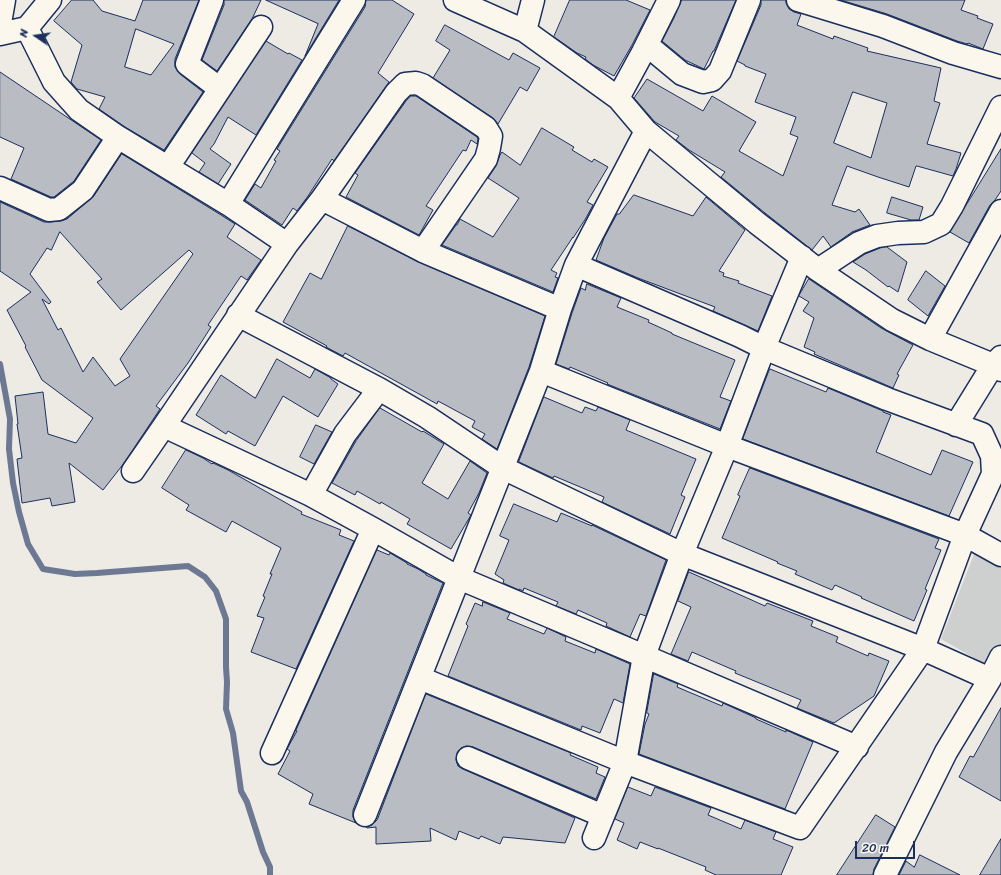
<!DOCTYPE html>
<style>
body{margin:0}
#map{position:relative;width:1001px;height:875px;overflow:hidden;background:#eeebe4;font-family:Sriracha,sans-serif}
canvas{display:block}
.north{position:absolute;left:16px;top:16px;width:40px;height:40px;-webkit-text-stroke:3px #fbf7ec;paint-order:stroke;rotate:283deg;font-size:11px;font-weight:700;line-height:16px;text-align:center;color:#1b2f5e}
.north::after{content:'';display:block;margin:auto;width:14px;height:18px;background:#1b2f5e;clip-path:polygon(50% 0,100% 100%,50% 72%,0 100%)}
.scale{position:absolute;left:855px;top:841px;width:60px;height:18px;box-sizing:border-box;border:2px solid #1b2f5e;border-top:0;padding-left:5px;font-size:12px;line-height:14px;white-space:nowrap;color:#1b2f5e;-webkit-text-stroke:3px #fbf7ec;paint-order:stroke}
</style>
<div id="map">
<canvas width="1001" height="875"></canvas>
<div class="north">N</div>
<div class="scale">20 m</div>
</div>
<script>
const c = document.querySelector('canvas').getContext('2d');
c.lineJoin = 'round';
function fill(path, color) { c.fillStyle = color; c.fill(path, 'evenodd'); }
function strokePath(path, color, width, dash) { c.strokeStyle = color; c.lineWidth = width; c.lineCap = dash ? 'butt' : 'round'; c.setLineDash(dash || []); c.stroke(path); }
fill(new Path2D(`
 M 976,549 L 1001,563 L 1001,648 L 990,667 L 941,639 Z`), '#cecfcf');
strokePath(new Path2D(`
 M 0,364 L 10,419 L 9,449 L 13,483 L 19,512 L 28,544 L 43,569 L 75,574 L 97,573 L 188,566 L 205,577 L 216,591 L 226,619 L 226,667 L 227,682 L 226,709 L 233,733 L 241,791 L 247,802 L 263,852 L 270,867 L 270,875`), '#6d7892', 6);
const building = new Path2D(`
 M 72,0 L 93,0 L 102,11 L 135,21 L 143,0 L 199,0 L 175,59 L 175,67 L 180,74 L 203,92 L 164,150 L 125,127 L 99,109 L 105,97 L 77,89 L 71,82 L 82,45 L 54,21 ZM 136,29 L 174,44 L 151,75 L 125,67 Z
 M 224,0 L 261,0 L 252,19 L 217,71 L 202,60 L 224,5 Z
 M 266,0 L 339,0 L 305,56 L 318,24 Z
 M 366,0 L 392,0 L 414,14 L 378,73 L 389,82 L 334,161 L 332,159 L 308,196 L 297,211 L 293,208 L 282,225 L 245,200 L 255,184 L 261,188 L 276,161 L 274,160 L 280,151 L 277,149 L 365,7 Z
 M 570,0 L 626,0 L 650,10 L 632,45 L 614,76 L 593,65 L 585,59 L 586,57 L 577,53 L 554,37 Z
 M 682,0 L 736,0 L 714,51 L 713,51 L 704,69 L 685,60 L 662,41 L 673,20 Z
 M 761,0 L 786,0 L 786,3 L 789,9 L 794,12 L 801,14 L 797,25 L 833,39 L 834,36 L 868,48 L 867,51 L 941,68 L 934,101 L 940,103 L 927,144 L 961,153 L 956,169 L 953,176 L 917,166 L 916,166 L 909,187 L 878,177 L 847,166 L 832,205 L 855,212 L 859,209 L 870,225 L 852,232 L 831,247 L 823,236 L 812,250 L 765,213 L 721,177 L 725,172 L 689,150 L 676,140 L 679,136 L 655,122 L 634,98 L 647,79 L 703,111 L 712,96 L 756,122 L 739,151 L 783,176 L 798,137 L 790,134 L 796,117 L 755,102 L 766,74 L 745,66 L 745,65 L 737,61 L 761,5 ZM 853,92 L 887,103 L 871,158 L 834,143 Z
 M 841,0 L 965,0 L 961,10 L 978,16 L 977,18 L 993,24 L 983,49 L 968,43 L 967,44 L 957,41 L 887,14 Z
 M 445,25 L 509,60 L 513,53 L 540,68 L 527,91 L 520,87 L 498,124 L 493,118 L 433,78 L 450,50 L 436,41 Z
 M 266,41 L 288,54 L 289,53 L 302,60 L 256,135 L 228,117 L 214,144 L 210,149 L 231,164 L 218,184 L 199,172 L 205,163 L 192,153 Z
 M 0,72 L 101,140 L 74,181 L 54,197 L 51,197 L 11,179 L 24,148 L 0,137 Z
 M 411,96 L 416,96 L 477,137 L 478,139 L 477,144 L 471,140 L 466,151 L 463,150 L 426,206 L 433,210 L 419,235 L 346,197 L 358,175 L 355,173 L 406,101 Z
 M 542,128 L 574,147 L 572,150 L 592,162 L 594,159 L 608,167 L 587,202 L 593,205 L 586,218 L 573,238 L 573,237 L 551,270 L 557,273 L 555,277 L 558,278 L 553,292 L 442,245 L 456,225 L 457,225 L 460,219 L 493,237 L 519,198 L 488,178 L 496,166 L 500,155 L 502,152 L 520,165 Z
 M 1001,149 L 1001,191 L 995,200 L 990,205 L 969,243 L 950,232 Z
 M 122,154 L 221,215 L 235,224 L 227,237 L 261,260 L 247,280 L 241,276 L 208,325 L 211,327 L 188,363 L 156,406 L 160,409 L 132,451 L 121,467 L 103,490 L 69,463 L 75,502 L 52,506 L 50,498 L 22,503 L 17,459 L 22,458 L 17,424 L 18,424 L 15,396 L 43,392 L 48,434 L 76,443 L 93,418 L 42,380 L 25,347 L 26,346 L 7,310 L 31,292 L 0,271 L 0,202 L 44,222 L 50,222 L 61,221 L 67,219 L 93,197 ZM 60,232 L 102,279 L 97,282 L 121,310 L 189,250 L 193,254 L 120,359 L 130,376 L 115,386 L 93,357 L 83,372 L 61,328 L 58,330 L 42,299 L 49,304 L 51,302 L 30,274 L 47,248 L 51,250 Z
 M 634,195 L 693,216 L 706,197 L 745,230 L 719,271 L 724,273 L 723,276 L 739,281 L 738,283 L 772,296 L 758,331 L 713,311 L 715,307 L 638,278 L 596,260 L 604,238 L 617,214 L 619,214 Z
 M 892,197 L 923,207 L 919,220 L 911,220 L 887,213 Z
 M 348,226 L 418,262 L 545,316 L 529,367 L 497,449 L 482,439 L 485,434 L 472,427 L 475,421 L 438,401 L 437,404 L 345,353 L 343,356 L 326,347 L 327,346 L 283,322 L 310,273 L 321,279 Z
 M 887,247 L 907,262 L 898,292 L 889,286 L 888,287 L 866,270 L 853,262 L 865,254 L 880,248 Z
 M 926,271 L 945,286 L 928,316 L 908,300 Z
 M 809,279 L 881,328 L 913,345 L 897,374 L 899,375 L 893,388 L 814,354 L 815,352 L 804,347 L 814,318 L 803,311 L 809,302 L 799,296 Z
 M 587,284 L 621,298 L 617,307 L 649,320 L 648,322 L 672,333 L 672,334 L 735,360 L 720,397 L 731,401 L 720,429 L 607,384 L 608,383 L 570,367 L 569,369 L 556,364 L 572,313 L 581,288 L 585,290 Z
 M 277,359 L 310,378 L 315,369 L 331,378 L 331,379 L 338,384 L 318,417 L 283,396 L 255,446 L 228,431 L 226,434 L 196,415 L 221,375 L 255,398 Z
 M 770,369 L 826,392 L 828,388 L 883,411 L 883,412 L 891,415 L 876,452 L 931,475 L 942,450 L 973,462 L 949,516 L 743,439 Z
 M 544,397 L 582,413 L 585,407 L 596,411 L 598,407 L 630,420 L 626,430 L 696,459 L 681,495 L 685,497 L 670,534 L 602,502 L 604,497 L 554,476 L 553,478 L 519,462 Z
 M 380,408 L 422,432 L 423,431 L 444,444 L 422,483 L 448,499 L 470,461 L 487,473 L 479,493 L 468,513 L 471,515 L 451,549 L 407,524 L 410,519 L 381,502 L 380,504 L 357,491 L 355,495 L 332,483 L 356,441 Z
 M 316,425 L 332,432 L 314,464 L 300,457 Z
 M 186,450 L 203,458 L 212,464 L 213,463 L 228,470 L 302,512 L 301,514 L 341,530 L 339,535 L 354,541 L 296,669 L 251,652 L 264,618 L 257,616 L 265,597 L 263,596 L 272,574 L 270,574 L 281,548 L 232,521 L 226,532 L 186,510 L 189,505 L 162,488 Z
 M 750,468 L 939,539 L 935,548 L 941,550 L 925,589 L 927,590 L 914,621 L 861,598 L 862,597 L 835,585 L 832,590 L 795,574 L 797,571 L 777,563 L 778,562 L 722,538 L 740,496 L 738,495 Z
 M 514,504 L 557,522 L 561,513 L 592,526 L 592,525 L 666,560 L 646,616 L 640,614 L 630,637 L 606,626 L 607,623 L 578,610 L 576,614 L 556,606 L 558,602 L 524,588 L 523,591 L 519,589 L 519,590 L 503,583 L 504,580 L 495,574 L 509,540 L 500,536 Z
 M 377,550 L 389,555 L 390,553 L 407,563 L 407,564 L 418,569 L 426,574 L 426,575 L 443,583 L 353,810 L 353,817 L 356,823 L 309,804 L 313,794 L 278,774 L 290,751 L 287,749 L 297,731 L 296,731 Z
 M 689,572 L 765,606 L 767,603 L 813,621 L 811,626 L 838,637 L 836,642 L 868,656 L 869,653 L 889,661 L 874,696 L 834,723 L 797,708 L 801,700 L 735,673 L 736,671 L 722,665 L 692,652 L 688,661 L 671,654 L 691,607 L 678,601 Z
 M 483,602 L 510,613 L 507,619 L 544,634 L 547,628 L 566,637 L 565,641 L 595,653 L 596,649 L 630,664 L 623,703 L 614,699 L 600,733 L 582,726 L 581,730 L 448,676 L 468,626 L 466,624 L 475,603 L 482,606 Z
 M 654,674 L 678,684 L 677,687 L 722,706 L 723,703 L 756,718 L 756,719 L 786,732 L 786,730 L 813,742 L 785,809 L 639,754 L 645,724 L 649,714 L 647,713 Z
 M 426,694 L 571,753 L 570,755 L 598,767 L 596,773 L 605,777 L 596,799 L 473,747 L 466,746 L 461,748 L 457,753 L 456,760 L 458,766 L 463,769 L 575,818 L 565,843 L 503,837 L 500,844 L 481,836 L 479,839 L 459,831 L 456,840 L 430,828 L 431,841 L 376,844 L 376,827 L 367,828 L 366,827 L 372,825 L 377,820 Z
 M 1001,708 L 1001,801 L 959,777 L 970,756 L 973,757 Z
 M 628,787 L 651,796 L 655,787 L 711,808 L 708,815 L 741,829 L 745,820 L 776,832 L 773,839 L 793,847 L 781,875 L 716,875 L 705,870 L 706,867 L 658,848 L 658,849 L 640,842 L 637,849 L 617,840 L 624,823 L 615,819 Z
 M 876,815 L 895,827 L 874,869 L 873,875 L 837,875 Z
 M 1001,839 L 1001,875 L 980,875 Z
 M 920,855 L 960,875 L 899,875 L 906,861 L 914,867 Z`);
fill(building, '#b9bcc3');
strokePath(building, '#1b2f5e', 1);
const minor = new Path2D(`
 M 50,0 L 27,28 L 54,82 L 79,110 L 118,137 L 228,204 L 287,244
 M 212,0 L 187,64 L 219,88
 M 455,0 L 525,31 L 618,98 L 646,131 L 757,223 L 818,270 L 892,320 L 930,339 L 993,365 L 1001,370
 M 798,0 L 883,26 L 953,53 L 1001,67
 M 0,23 L 4,0
 M 525,31 L 533,0
 M 0,34 L 27,28
 M 647,45 L 682,74 L 703,82 L 712,80 L 720,71 L 749,0
 M 618,98 L 643,52 L 669,0
 M 168,167 L 261,27
 M 0,188 L 49,210 L 59,209 L 83,190 L 118,137
 M 322,199 L 423,251 L 560,309
 M 228,204 L 354,0
 M 818,270 L 859,243 L 877,236 L 898,233 L 924,232 L 941,224 L 952,206 L 1001,107
 M 238,315 L 379,389 L 427,417 L 503,468 L 682,554 L 923,649 L 990,679
 M 930,339 L 1001,211
 M 541,371 L 727,446 L 965,535 L 1001,555
 M 956,425 L 993,365 L 1001,357
 M 164,426 L 311,495 L 373,529 L 459,578 L 644,656 L 857,747
 M 133,471 L 164,426 L 287,244 L 322,199 L 396,93 L 405,84 L 416,83 L 422,85 L 486,128 L 491,136 L 489,148 L 486,159 L 423,251
 M 311,495 L 345,434 L 379,389
 M 420,678 L 625,762 L 800,828 L 923,649 L 965,535 L 993,474 L 992,456 L 982,434 L 887,399 L 764,348 L 740,336 L 576,265
 M 272,753 L 373,529
 M 468,758 L 603,816
 M 365,815 L 541,371 L 560,309 L 576,265 L 646,131
 M 594,838 L 625,762 L 644,656 L 682,554 L 727,446 L 764,348 L 802,257
 M 885,875 L 946,752 L 990,679 L 1001,657`);
strokePath(minor, '#1b2f5e', 25);
strokePath(minor, '#fbf7ec', 22);
</script>
